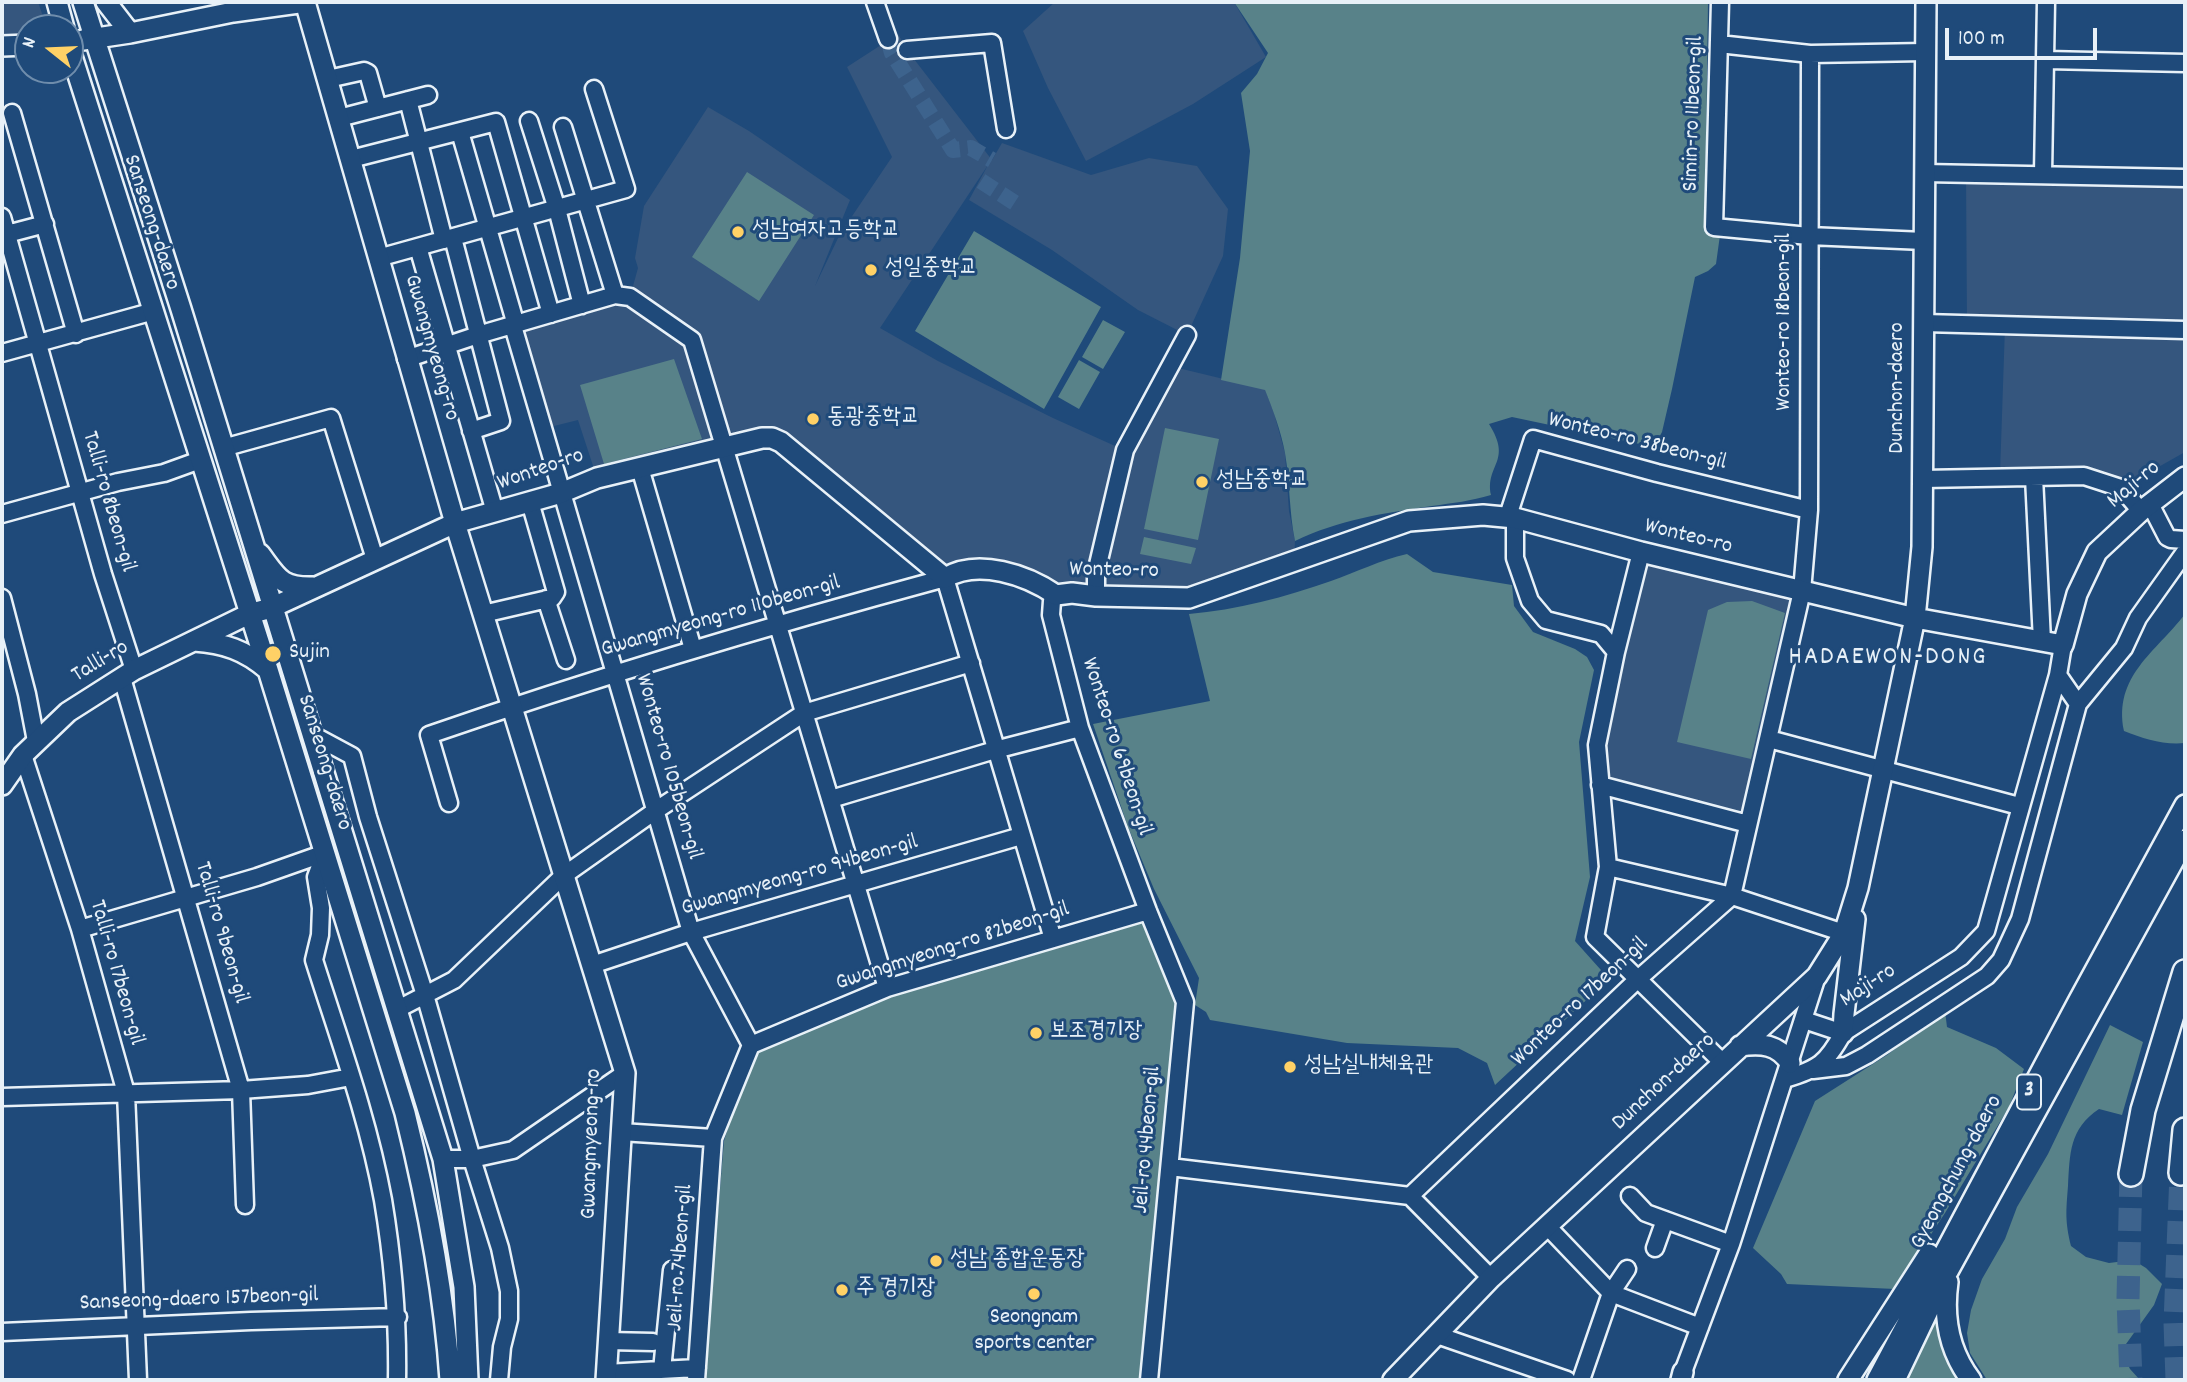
<!DOCTYPE html>
<meta charset="utf-8">
<style>
body{margin:0}
#map{position:relative;width:2187px;height:1382px;overflow:hidden;background:#1f4a7a;font-family:Dekko,sans-serif}
canvas{display:block}
.frame{position:absolute;inset:0;border:4px solid #e8f1f8;pointer-events:none}
.north{position:absolute;left:14px;top:14px;width:70px;height:70px;box-sizing:border-box;background:#1f4a7a;border:2px solid #6f8dac;border-radius:50%;rotate:288deg;font-size:19px;font-weight:700;line-height:28px;text-align:center;color:#e8f1f8}
.north::after{content:'';display:block;margin:auto;width:24px;height:32px;background:#ffd166;clip-path:polygon(50% 0,100% 100%,50% 72%,0 100%)}
.scale{position:absolute;left:1945px;top:28px;width:152px;height:32px;box-sizing:border-box;border:4px solid #e8f1f8;border-top:0;padding-left:9px;font-size:21px;line-height:24px;white-space:nowrap;color:#e8f1f8;-webkit-text-stroke:5px #1f4a7a;paint-order:stroke}
</style>
<div id="map">
<canvas width="2187" height="1382"></canvas>
<div class="frame"></div>
<div class="north">N</div>
<div class="scale">100 m</div>
</div>
<script>
const c = document.querySelector('canvas').getContext('2d');
c.lineJoin = 'round';
function fill(path, color) { c.fillStyle = color; c.fill(path, 'evenodd'); }
function strokePath(path, color, width, dash) { c.strokeStyle = color; c.lineWidth = width; c.lineCap = dash ? 'butt' : 'round'; c.setLineDash(dash || []); c.stroke(path); }
function write(font, color, halo, rows, align = 'center') {
  c.font = font + ' Dekko,"Poor Story",sans-serif'; c.lineWidth = 6; c.setLineDash([]); c.textBaseline = 'middle'; c.strokeStyle = halo; c.fillStyle = color; for (const [text, x, y, turn = 0] of rows) {
    c.save(); c.translate(x, y); c.rotate((+turn || 0) * Math.PI / 180); c.textAlign = isNaN(turn) ? turn : align; if (halo) c.strokeText(text, 0, 0); c.fillText(text, 0, 0); c.restore();
  }
}
fill(new Path2D(`
 M 2,2 L 38,2 L 47,28 L 28,28 L 28,38 L 2,39 Z
 M 1055,2 L 1234,2 L 1266,57 L 1193,104 L 1086,161 L 1048,88 L 1023,31 Z
 M 898,34 L 907,50 L 992,160 L 1002,143 L 1091,175 L 1149,158 L 1197,166 L 1228,209 L 1223,256 L 1187,335 L 1138,310 L 1052,250 L 969,200 L 988,165 L 880,328 L 938,361 L 1053,418 L 1124,450 L 1174,367 L 1265,389 L 1274,413 L 1285,453 L 1289,511 L 1295,541 L 1294,561 L 1189,598 L 1056,595 L 999,571 L 941,574 L 777,440 L 724,448 L 692,340 L 630,297 L 638,268 L 635,258 L 644,206 L 708,107 L 749,131 L 850,200 L 815,286 L 840,234 L 892,157 L 847,67 Z
 M 1966,174 L 2185,179 L 2185,452 L 2139,478 L 2000,474 L 2005,326 L 1967,324 Z
 M 629,301 L 689,351 L 719,445 L 597,478 L 578,420 L 546,428 L 519,332 L 558,319 Z
 M 1641,552 L 1802,591 L 1748,824 L 1600,785 L 1597,745 Z`), '#35567e');
fill(new Path2D(`
 M 1234,2 L 1708,2 L 1705,228 L 1720,235 L 1716,264 L 1708,271 L 1695,277 L 1672,389 L 1662,432 L 1654,447 L 1512,417 L 1489,424 C 1513,462 1485,464 1491,495 C 1471,501 1453,503 1432,506 C 1385,513 1338,520 1295,541 C 1289,511 1290,482 1285,453 C 1281,431 1273,410 1265,390 L 1221,380 L 1240,258 L 1250,151 L 1241,93 L 1257,74 L 1268,53 Z
 M 747,172 L 814,215 L 759,301 L 692,257 Z
 M 974,231 L 1101,307 L 1044,409 L 915,331 Z
 M 1103,320 L 1125,332 L 1103,369 L 1082,357 Z
 M 674,359 L 702,439 L 604,464 L 580,385 Z
 M 1079,360 L 1100,372 L 1079,409 L 1058,397 Z
 M 1165,428 L 1219,439 L 1198,540 L 1144,529 Z
 M 1144,537 L 1196,548 L 1191,564 L 1140,554 Z
 M 1407,554 L 1433,572 L 1512,585 L 1514,606 L 1533,632 L 1575,649 L 1587,657 L 1594,670 L 1579,742 L 1590,877 L 1575,941 L 1609,979 L 1495,1085 L 1487,1063 L 1458,1048 L 1347,1043 L 1210,1020 L 1206,1012 L 1195,1005 L 1199,978 L 1154,889 L 1128,827 L 1093,724 L 1210,701 L 1189,614 C 1236,610 1286,597 1331,581 C 1357,572 1380,560 1407,554 Z
 M 1752,601 L 1785,613 L 1751,759 L 1677,742 L 1708,610 L 1727,602 Z
 M 2185,614 L 2185,743 C 2163,745 2144,739 2124,731 C 2113,676 2156,652 2185,614 Z
 M 1146,917 L 1185,1002 L 1147,1380 L 704,1380 L 724,1141 L 750,1053 L 894,995 Z
 M 1945,1011 L 1947,1027 L 1996,1048 L 2024,1069 L 2009,1107 L 1945,1213 L 1895,1289 L 1787,1284 L 1781,1274 L 1753,1248 L 1815,1101 L 1887,1055 Z
 M 2110,1025 L 2143,1042 L 2122,1115 L 2099,1109 C 2069,1129 2070,1154 2068,1186 C 2066,1212 2065,1221 2071,1246 L 2086,1257 L 2109,1263 L 2133,1260 L 2146,1268 L 2162,1284 L 2154,1305 L 2121,1351 L 2130,1369 L 2140,1380 L 1987,1380 L 1970,1353 L 1967,1333 L 1971,1310 L 1982,1279 L 2005,1239 L 2017,1207 L 2048,1154 Z
 M 1941,1298 L 1964,1380 L 1905,1380 Z`), '#588289');
strokePath(new Path2D(`
 M 888,39 L 892,53 L 953,150 L 971,148 L 992,160
 M 981,181 L 1021,207`), '#3d638d', 16, [16, 8]);
strokePath(new Path2D(`
 M 2131,1174 L 2128,1299 L 2131,1380
 M 2177,1380 L 2175,1323 L 2181,1173`), '#3d638d', 23, [23, 11]);
const minor = new Path2D(`
 M 875,2 L 888,39
 M 1720,2 L 1714,227 L 1809,236 L 1924,241
 M 1719,44 L 1810,54 L 1925,52
 M 907,50 L 992,43 L 1006,129
 M 2046,60 L 2185,63
 M 328,79 L 364,71 L 368,73 L 378,108
 M 408,100 L 444,240
 M 12,113 L 76,334
 M 339,118 L 428,95
 M 529,121 L 557,209 L 582,305
 M 563,127 L 615,295
 M 460,132 L 516,325
 M 351,159 L 496,122 L 551,314
 M 1924,173 L 2185,178
 M 2043,174 L 2046,2
 M 2,217 L 103,574 L 134,670
 M 7,234 L 45,224
 M 453,238 L 501,421 L 471,431
 M 418,247 L 495,512
 M 378,258 L 626,189 L 594,89
 M 1924,323 L 2185,330
 M 513,326 L 691,932 L 751,1045
 M 2,353 L 154,311
 M 406,359 L 478,335 L 615,295 L 630,297 L 692,340 L 887,988
 M 223,448 L 331,418 L 375,559
 M 640,468 L 693,649
 M 2034,477 L 2042,641
 M 1923,479 L 2084,476 L 2121,488 L 2141,511
 M 2150,504 L 2167,537 L 2171,539 L 2185,540
 M 2,514 L 118,482 L 164,473 L 200,460
 M 1508,516 L 1533,439 L 1657,473 L 1809,510
 M 1515,518 L 1515,558 L 1530,601 L 1546,620 L 1601,634 L 1616,652
 M 1641,552 L 1616,652 L 1597,745 L 1608,867 L 1595,937 L 1722,1062
 M 1056,595 L 1052,601 L 1051,615 L 1080,728 L 1148,911 L 1185,1002 L 1149,1380
 M 1096,596 L 1096,573 L 1125,450 L 1187,335
 M 2,598 L 27,694 L 36,741
 M 546,599 L 566,660
 M 483,614 L 552,598 L 556,592 L 530,502
 M 122,678 L 241,1090 L 245,1205
 M 2078,704 L 2124,648 L 2138,618 L 2185,552
 M 311,734 L 352,756 L 368,817 L 425,995 L 472,1159 L 513,1150 L 625,1073
 M 1769,739 L 2019,806
 M 23,755 L 80,929 L 126,1093 L 138,1380
 M 1600,785 L 1748,824
 M 831,799 L 995,750 L 1080,728
 M 449,803 L 429,735 C 600,676 771,625 945,578 L 1053,939
 M 325,853 L 316,877 L 321,908 L 320,935 L 314,960 C 339,1039 368,1118 383,1200 C 393,1260 398,1320 397,1380
 M 1608,867 L 1732,896 L 1844,933
 M 80,929 L 257,877 L 325,853
 M 592,965 L 691,932 L 1021,836
 M 396,1010 L 454,980 L 563,876 L 655,811 L 804,713 L 971,663
 M 1804,1020 L 1843,1033 L 1961,957 L 1986,931 L 2058,675 L 2063,645
 M 1813,1070 L 1846,1066 L 1867,1055 L 1987,976 L 2001,960 L 2020,919 L 2078,704 L 2058,675
 M 1785,1079 C 1819,1068 1826,1064 1843,1033
 M 2,1097 L 241,1090 L 308,1085 L 351,1077
 M 621,1132 L 713,1138
 M 443,1159 L 472,1159 L 500,1248 L 509,1291 L 509,1319 L 502,1347 L 499,1380
 M 1170,1167 L 1410,1196 L 1491,1278
 M 1410,1196 L 1638,979 L 1732,896 L 1802,591 L 1809,510 L 1810,54
 M 1630,1196 L 1646,1213 L 1731,1244
 M 1547,1226 L 1611,1293 L 1700,1327
 M 1655,1248 L 1665,1220
 M 2,1332 L 251,1321 L 398,1317
 M 1437,1335 L 1567,1380
 M 608,1341 L 653,1342
 M 662,1370 L 672,1270
 M 606,1373 L 697,1368
 M 696,1380 L 713,1138 L 751,1045 L 887,988 L 1148,911
 M 1581,1380 L 1611,1293 L 1627,1269
 M 1680,1380 L 1731,1244 L 1817,976`);
const major = new Path2D(`
 M 57,2 L 64,28
 M 83,2 L 181,309 L 443,1159 L 464,1287 L 468,1380
 M 106,2 L 130,33
 M 305,2 L 455,523 L 625,1073 L 606,1380
 M 83,40 L 130,33 L 233,12 L 306,2
 M 2,46 L 28,45
 M 70,50 L 268,670 L 405,1113 C 427,1202 444,1289 450,1380
 M 260,554 C 278,578 281,588 313,587
 M 194,641 C 224,643 245,650 268,670
 M 2,785 L 23,755 L 68,712 L 134,670 L 249,614 L 271,608 L 455,523 L 561,493 L 597,478 L 762,438 L 772,438 L 781,442 L 945,578 C 978,558 1027,575 1056,595 L 1072,593 L 1096,596 L 1189,598 L 1409,521 L 1483,515 L 1515,518 L 1641,552 L 1915,618 L 2063,645 L 2077,594 L 2097,552 L 2141,511 L 2185,477
 M 1843,1033 L 1844,1014 L 1855,919
 M 1740,1046 C 1761,1043 1778,1044 1790,1063
 M 1948,1282 C 1943,1317 1949,1351 1971,1380
 M 1393,1380 L 1491,1278 L 1817,976 L 1844,933 L 1858,888 L 1915,618 L 1922,547 L 1926,2
 M 1681,1380 L 1683,1372
 M 1848,1380 L 1929,1254
 M 1877,1380 L 2079,1000 L 2185,805
 M 1895,1380 L 1940,1286 L 2185,840`);
const highway = new Path2D(`
 M 2181,1173 L 2185,1130
 M 2131,1174 L 2143,1110 L 2185,972`);
strokePath(minor, '#e8f1f8', 21);
strokePath(major, '#e8f1f8', 24);
strokePath(highway, '#e8f1f8', 28);
strokePath(minor, '#1f4a7a', 16);
strokePath(major, '#1f4a7a', 19);
strokePath(highway, '#1f4a7a', 23);
for (const [x, y, r, color] of [
 [738,232,7,"#ffd166"],
 [871,270,7,"#ffd166"],
 [813,419,7,"#ffd166"],
 [1202,482,7,"#ffd166"],
 [273,654,9,"#ffd166"],
 [1036,1033,7,"#ffd166"],
 [1290,1067,7,"#ffd166"],
 [936,1261,7,"#ffd166"],
 [842,1290,7,"#ffd166"],
 [1034,1294,7,"#ffd166"]
]) { const dot = new Path2D(); dot.arc(x, y, r, 0, 2 * Math.PI); c.fillStyle = color; c.fill(dot); strokePath(dot, '#1f4a7a', 2.5); }
for (const [x, y, w] of [
 [2029,1092,24]
]) { const box = new Path2D(); box.roundRect(x - w / 2, y - 17.5, w, 35, 5); c.fillStyle = '#1f4a7a'; c.fill(box); strokePath(box, '#e8f1f8', 2); }
write('bold 21px', '#e8f1f8', null, [
 ["3",2029,1092]
]);
write('23px', '#e8f1f8', '#1f4a7a', [
 ["Simin-ro 11beon-gil",1695,114,-88],
 ["Sanseong-daero",150,223,72],
 ["Wonteo-ro 18beon-gil",1786,322,-90],
 ["Gwangmyeong-ro",430,348,74],
 ["Dunchon-daero",1899,388,-90],
 ["Wonteo-ro 38beon-gil",1637,443,14],
 ["Wonteo-ro",541,471,-19],
 ["Maji-ro",2135,486,-40],
 ["Talli-ro 8beon-gil",107,502,74],
 ["Wonteo-ro",1688,538,14],
 ["Wonteo-ro",1114,572,1],
 ["Gwangmyeong-ro 110beon-gil",721,618,-16],
 ["Talli-ro",101,663,-31],
 ["Wonteo-ro 69beon-gil",1115,747,72],
 ["Sanseong-daero",323,763,73],
 ["Wonteo-ro 105beon-gil",667,767,74],
 ["Gwangmyeong-ro 94beon-gil",800,877,-16],
 ["Talli-ro 9beon-gil",220,933,74],
 ["Gwangmyeong-ro 82beon-gil",953,948,-18],
 ["Talli-ro 17beon-gil",115,973,74],
 ["Maji-ro",1869,987,-33],
 ["Wonteo-ro 17beon-gil",1581,1003,-43],
 ["Dunchon-daero",1665,1083,-43],
 ["Jeil-ro 44beon-gil",1149,1140,-85],
 ["Gwangmyeong-ro",593,1144,-88],
 ["Gyeongchung-daero",1958,1173,-62],
 ["Jeil-ro 74beon-gil",682,1258,-86],
 ["Sanseong-daero 157beon-gil",199,1301,-2]
]);
write('23px', '#e8f1f8', '#1f4a7a', [
 ["성남여자고등학교",752,232],
 ["성일중학교",885,270],
 ["동광중학교",827,419],
 ["성남중학교",1216,482],
 ["Sujin",289,654],
 ["보조경기장",1050,1033],
 ["성남실내체육관",1304,1067],
 ["성남 종합운동장",950,1261],
 ["주 경기장",856,1290],
 ["Seongnam",1034,1319,"center"],
 ["sports center",1034,1345,"center"]
], 'left');
c.letterSpacing = '2px';
write('26px', '#e8f1f8', '#1f4a7a', [
 ["HADAEWON-DONG",1888,659]
]);
c.letterSpacing = '0px';
</script>
